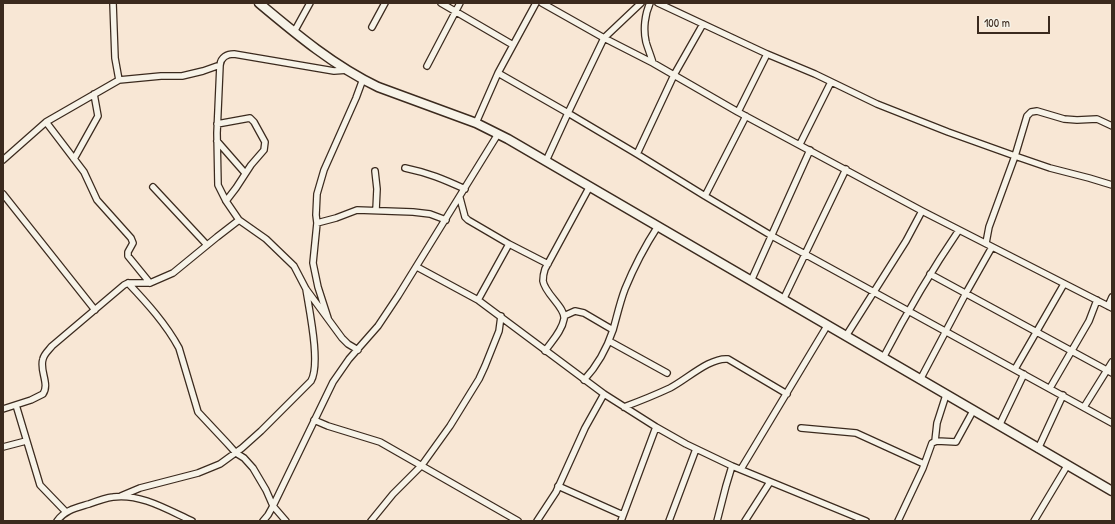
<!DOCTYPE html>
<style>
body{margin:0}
#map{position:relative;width:1115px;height:524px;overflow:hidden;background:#f8e7d5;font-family:"Patrick Hand",sans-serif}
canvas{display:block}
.frame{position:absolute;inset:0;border:4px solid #3b2a1e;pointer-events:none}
.scale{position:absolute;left:977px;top:16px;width:73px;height:18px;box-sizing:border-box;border:2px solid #3b2a1e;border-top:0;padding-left:5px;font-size:12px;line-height:14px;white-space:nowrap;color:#3b2a1e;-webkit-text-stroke:3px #f7f3e8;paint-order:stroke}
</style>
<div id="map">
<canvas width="1115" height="524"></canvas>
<div class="frame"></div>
<div class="scale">100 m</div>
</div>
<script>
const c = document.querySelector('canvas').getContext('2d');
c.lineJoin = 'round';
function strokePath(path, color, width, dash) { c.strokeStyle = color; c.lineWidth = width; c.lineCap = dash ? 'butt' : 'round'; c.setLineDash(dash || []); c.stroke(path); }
const street = new Path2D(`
 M 113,3 L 115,58 L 119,80
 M 441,3 L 513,45
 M 542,3 L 604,38 L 568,113 L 637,154 L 705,196
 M 641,3 L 604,38 L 653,63
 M 650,3 C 645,14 643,29 646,42 C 648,49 651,56 653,63 L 738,112 L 922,211 L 1112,308
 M 658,3 L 767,54 L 815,74 L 877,104 L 948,132 L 1015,156 L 1050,168 L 1089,178 L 1112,185
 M 372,27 L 385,3
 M 294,32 L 310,3
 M 427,66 L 460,3
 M 498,73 L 568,113 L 546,161
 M 738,112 L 767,54
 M 746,116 L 705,196 L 772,236 L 1112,423
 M 46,122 L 84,172 L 97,200 L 131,238 L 133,243 L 128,252 L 128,256 L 150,283
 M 476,123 L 498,73 L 536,3
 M 217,124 L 250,118 L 254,122 L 265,142 L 264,150 L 251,165 L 236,188 L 226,201
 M 217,141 L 245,173
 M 800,144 L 831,82
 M 637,154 L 674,75 L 703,24
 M 74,159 L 98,116 L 94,94
 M 3,160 L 46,122 L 119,80 L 161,76 L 182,76 L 203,71 L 220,65
 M 405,168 C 429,173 443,179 465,189
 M 375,171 L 377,189 L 376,210
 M 153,187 L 207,245
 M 3,194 L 95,310
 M 460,198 L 465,217 L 468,220 L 509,244 L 548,264
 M 239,220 L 266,239 L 294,266 L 306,289 L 342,338 L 348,344 L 358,350
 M 317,223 L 336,218 L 357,210 L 413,212 L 430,214 L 446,220
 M 986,243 L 989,227 L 1015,156 L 1027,116 L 1031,112 L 1037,111 L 1064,119 L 1077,120 L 1097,119 L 1112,126
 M 417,267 L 478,300 L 604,394 L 656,427 L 686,444 L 732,466 L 866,521
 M 930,274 L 1112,373
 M 751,281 L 810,150
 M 128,283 C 147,303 166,324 179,348 L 198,412 L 227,443 L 236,453 L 244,458 L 253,468 L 266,490 L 273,506 L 286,521
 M 478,300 L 509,244
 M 783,300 L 846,169
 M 1108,306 L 1112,297
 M 564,316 L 575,311 L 584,313 L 613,330
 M 328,318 L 318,287 L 313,263 L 317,223 L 316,215 L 317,194 L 324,170 L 356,98 L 363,79
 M 846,336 L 906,241 L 922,211
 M 609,341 L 667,373
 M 545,351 C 552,341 562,331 564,319 C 566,308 545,294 543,281 C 543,277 544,272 545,269 L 590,186
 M 883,358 C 906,314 931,271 959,230
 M 1015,369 L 1064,284
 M 584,380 C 597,366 607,348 613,330 C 617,316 620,302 625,289 C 634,267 645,246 658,226
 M 920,380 L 966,293 L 992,247
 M 1050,388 L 1089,321 L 1097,300
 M 16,405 L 40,485 L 66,512
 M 624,407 C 640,401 655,395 670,388 C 686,380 710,357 728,359 L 787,394
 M 1084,407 L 1112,362
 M 3,409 L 31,400 L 43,394 C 50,384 39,370 43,359 C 44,354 49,350 52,346 L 124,285 L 128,283 L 150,283 L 173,273 L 217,237 L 239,220 L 226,201 L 218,185 L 217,133 L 220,65 C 221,57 227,54 234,54 L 334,71 L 348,70
 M 314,420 L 328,426 L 380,442 L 518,521
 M 999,426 L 1024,374
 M 801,428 L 856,433 L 924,464
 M 935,441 L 937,423 L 946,395
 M 3,447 L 26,441
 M 1038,449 L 1063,395
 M 741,469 L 827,326
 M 558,486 L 623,515
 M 121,496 L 140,488 L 198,473 L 220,464 L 242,448 L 261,431 L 311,381 C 321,364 309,309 306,289
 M 57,521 C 65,510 76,508 89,504 C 97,501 105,498 113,497 C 140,493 168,510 192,521
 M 263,521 L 268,515 L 273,506 L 333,382 L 349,359 L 378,326 L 398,296 L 498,134
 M 371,521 L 393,494 L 422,465 L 450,426 L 479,379 L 485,366 L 499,331 L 501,316
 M 537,521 L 556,492 L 585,428 L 604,394
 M 621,521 L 656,427
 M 669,521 L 696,449
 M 717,521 L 726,486 L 732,466
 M 745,521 L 770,482
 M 898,521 L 923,468 L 932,443 L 937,441 L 956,442 L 973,411
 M 1034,521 L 1067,466`);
const secondary = new Path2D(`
 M 259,3 C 296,34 334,66 378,87 L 476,123 L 508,139 L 1112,491`);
strokePath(street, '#3b2a1e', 8);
strokePath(secondary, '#3b2a1e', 11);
strokePath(street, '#f7f3e8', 5.5);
strokePath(secondary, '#f7f3e8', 8);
</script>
